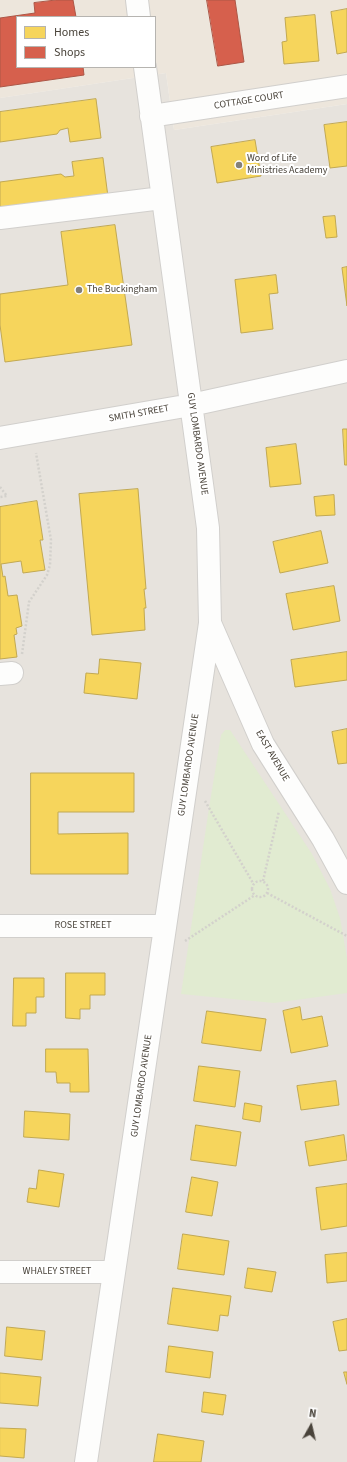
<!DOCTYPE html>
<style>
body{margin:0}
#map{position:relative;width:347px;height:1462px;overflow:hidden;background:#f3f1ee;font-family:"Source Sans 3",sans-serif}
canvas{display:block}
.legend{position:absolute;left:16px;top:16px;width:140px;height:52px;box-sizing:border-box;background:#fff;border:1px solid #b6b4b0;margin:0;padding:5px 7px;list-style:none;font-size:12px;color:#49433a}
.legend li{display:flex;align-items:center;gap:8px;height:20px}
.legend b{width:20px;border:1px solid #b6b4b0}
.north{position:absolute;left:291px;top:1406px;width:40px;height:40px;-webkit-text-stroke:3px #fff;paint-order:stroke;rotate:8deg;font-size:11px;font-weight:700;line-height:16px;text-align:center;color:#49433a}
.north::after{content:'';display:block;margin:auto;width:14px;height:18px;background:#49433a;clip-path:polygon(50% 0,100% 100%,50% 72%,0 100%)}
</style>
<div id="map">
<canvas width="347" height="1462"></canvas>
<ul class="legend">
<li><b style="height:11px;background:#f6d55c"></b>Homes</li>
<li><b style="height:11px;background:#d6604d"></b>Shops</li>
</ul>
<div class="north">N</div>
</div>
<script>
const c = document.querySelector('canvas').getContext('2d');
c.lineJoin = 'round';
function fill(path, color) { c.fillStyle = color; c.fill(path, 'evenodd'); }
function strokePath(path, color, width, dash) { c.strokeStyle = color; c.lineWidth = width; c.lineCap = dash ? 'butt' : 'round'; c.setLineDash(dash || []); c.stroke(path); }
function write(font, color, halo, rows, align = 'center') {
  c.font = font + ' "Source Sans 3",sans-serif'; c.lineWidth = 4; c.setLineDash([]); c.textBaseline = 'middle'; c.strokeStyle = halo; c.fillStyle = color; for (const [text, x, y, turn = 0] of rows) {
    c.save(); c.translate(x, y); c.rotate((+turn || 0) * Math.PI / 180); c.textAlign = isNaN(turn) ? turn : align; if (halo) c.strokeText(text, 0, 0); c.fillText(text, 0, 0); c.restore();
  }
}
fill(new Path2D(`
 M 166,73 L 174,130 L 347,104 L 347,1462 L 0,1462 L 0,98 Z`), '#e7e3dd');
fill(new Path2D(`
 M 0,0 L 347,0 L 347,104 L 174,130 L 166,73 L 0,98 ZM 17,17 L 155,17 L 155,67 L 17,67 Z`), '#ede6dc');
fill(new Path2D(`
 M 225,730 L 230,730 L 312,854 L 330,889 L 340,918 L 347,958 L 347,993 L 274,1003 L 181,994 L 209,808 L 221,735 Z`), '#e1ebd1');
const homes = new Path2D(`
 M 347,9 L 347,52 L 337,54 L 331,12 Z
 M 315,15 L 319,61 L 284,64 L 282,42 L 287,41 L 285,18 Z
 M 96,99 L 101,138 L 70,142 L 68,128 L 60,130 L 57,134 L 0,142 L 0,112 Z
 M 347,122 L 347,166 L 330,168 L 324,125 Z
 M 255,140 L 261,176 L 217,183 L 211,147 Z
 M 103,158 L 108,197 L 0,212 L 0,182 L 61,174 L 65,177 L 74,176 L 72,162 Z
 M 335,216 L 337,237 L 326,238 L 323,217 Z
 M 115,225 L 132,345 L 5,362 L 0,325 L 0,294 L 68,285 L 61,232 Z
 M 347,267 L 347,306 L 342,268 Z
 M 276,275 L 278,293 L 269,294 L 273,329 L 241,333 L 235,280 Z
 M 343,429 L 347,429 L 347,465 L 345,465 Z
 M 296,444 L 301,484 L 270,487 L 266,448 Z
 M 138,489 L 146,589 L 144,589 L 146,608 L 144,608 L 145,630 L 92,635 L 79,494 Z
 M 334,495 L 335,515 L 316,516 L 314,497 Z
 M 37,501 L 43,540 L 40,540 L 45,570 L 23,573 L 21,561 L 1,564 L 3,577 L 5,576 L 8,596 L 17,595 L 22,626 L 16,628 L 17,634 L 14,635 L 17,657 L 0,659 L 0,507 Z
 M 321,531 L 328,563 L 280,573 L 273,542 Z
 M 334,586 L 340,621 L 293,630 L 286,594 Z
 M 347,652 L 347,680 L 295,687 L 291,660 Z
 M 100,659 L 141,663 L 137,699 L 84,693 L 86,673 L 98,674 Z
 M 347,729 L 347,763 L 338,764 L 332,732 Z
 M 31,773 L 134,773 L 134,812 L 58,812 L 58,834 L 128,833 L 128,874 L 31,874 Z
 M 66,973 L 105,973 L 105,995 L 90,995 L 90,1009 L 80,1009 L 80,1019 L 66,1018 Z
 M 14,978 L 44,978 L 44,997 L 36,997 L 36,1013 L 26,1013 L 26,1026 L 13,1026 Z
 M 300,1007 L 302,1020 L 322,1016 L 328,1046 L 291,1053 L 283,1011 Z
 M 207,1011 L 266,1019 L 261,1051 L 202,1043 Z
 M 46,1049 L 88,1049 L 89,1092 L 70,1092 L 70,1083 L 57,1083 L 56,1072 L 46,1072 Z
 M 199,1066 L 240,1071 L 235,1107 L 194,1101 Z
 M 336,1081 L 339,1105 L 301,1110 L 297,1086 Z
 M 245,1103 L 262,1106 L 260,1122 L 243,1119 Z
 M 25,1111 L 70,1114 L 69,1140 L 24,1137 Z
 M 196,1125 L 241,1132 L 236,1166 L 191,1160 Z
 M 344,1135 L 347,1160 L 309,1166 L 305,1142 Z
 M 39,1170 L 64,1174 L 59,1207 L 27,1202 L 29,1188 L 36,1189 Z
 M 192,1177 L 218,1182 L 212,1216 L 186,1212 Z
 M 347,1184 L 347,1226 L 321,1230 L 316,1188 Z
 M 183,1234 L 229,1241 L 224,1275 L 178,1269 Z
 M 347,1253 L 347,1281 L 327,1283 L 325,1255 Z
 M 248,1268 L 276,1272 L 272,1292 L 245,1288 Z
 M 173,1288 L 231,1296 L 228,1316 L 220,1315 L 218,1331 L 168,1324 Z
 M 347,1319 L 347,1350 L 339,1351 L 333,1322 Z
 M 7,1327 L 45,1331 L 42,1360 L 5,1356 Z
 M 169,1346 L 213,1352 L 210,1378 L 166,1372 Z
 M 344,1372 L 347,1372 L 347,1384 Z
 M 0,1373 L 41,1377 L 38,1406 L 0,1403 Z
 M 204,1392 L 226,1395 L 223,1415 L 202,1412 Z
 M 0,1428 L 26,1429 L 24,1458 L 0,1456 Z
 M 158,1434 L 204,1441 L 201,1462 L 154,1462 Z`);
fill(homes, '#f6d55c');
strokePath(homes, '#c2a952', 1);
const shops = new Path2D(`
 M 56,0 L 73,0 L 76,17 L 17,17 L 17,67 L 83,67 L 84,75 L 0,87 L 0,18 L 35,13 L 34,3 Z
 M 207,0 L 235,0 L 244,62 L 218,66 Z`);
fill(shops, '#d6604d');
strokePath(shops, '#ac5747', 1);
const minor = new Path2D(`
 M 137,0 L 139,17
 M 151,116 L 347,86
 M 0,218 L 162,198
 M 0,438 L 191,405 L 347,371
 M 210,623 L 263,744 L 323,839 L 347,883
 M 0,674 L 12,673
 M 0,926 L 165,926
 M 0,1272 L 114,1272
 M 86,1462 L 210,623 L 208,528 L 145,67`);
strokePath(minor, '#d1cfcc', 24);
strokePath(new Path2D(`
 M 0,487 L 7,496 L 0,497
 M 22,654 L 29,602 L 47,575 L 50,565 L 51,540 L 36,453
 M 205,801 L 253,883
 M252 889a8 8 0 1 1 16 0a8 8 0 1 1-16 0Z
 M 263,881 L 279,811
 M 267,893 L 347,936
 M 185,941 L 255,895`), '#d3d1cc', 2.5, [2, 2]);
strokePath(minor, '#fdfdfc', 22);
for (const [x, y, r, color] of [
 [239,165,4,"#848079"],
 [79,290,4,"#848079"]
]) { const dot = new Path2D(); dot.arc(x, y, r, 0, 2 * Math.PI); c.fillStyle = color; c.fill(dot); strokePath(dot, '#fff', 1.5); }
write('10px', '#49433a', '#fff', [
 ["COTTAGE COURT",249,101,-9],
 ["SMITH STREET",139,414,-10],
 ["GUY LOMBARDO AVENUE",197,444,82],
 ["EAST AVENUE",272,756,60],
 ["GUY LOMBARDO AVENUE",189,765,-82],
 ["ROSE STREET",83,926],
 ["GUY LOMBARDO AVENUE",142,1086,-82],
 ["WHALEY STREET",57,1272]
]);
write('10px', '#49433a', '#fff', [
 ["Word of Life",247,159],
 ["Ministries Academy",247,171],
 ["The Buckingham",87,290]
], 'left');
</script>
